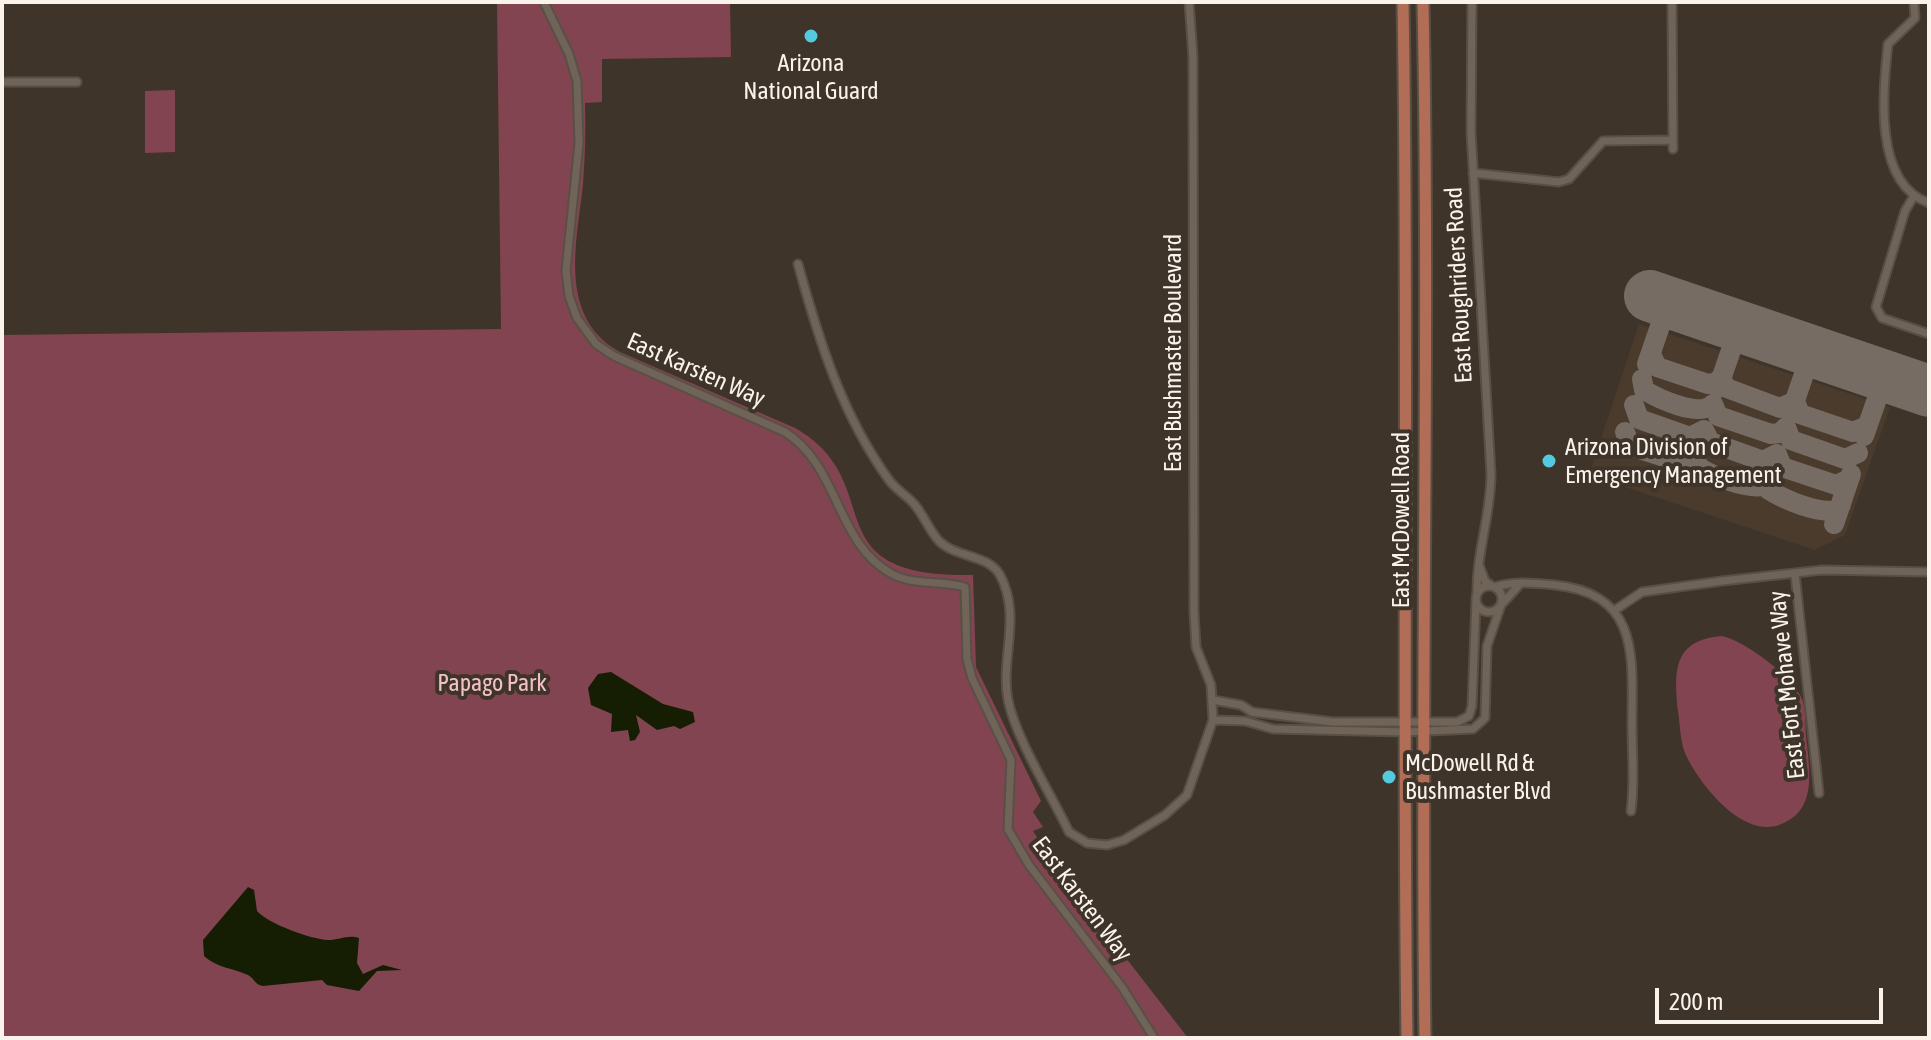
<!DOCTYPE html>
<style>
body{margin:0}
#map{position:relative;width:1931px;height:1040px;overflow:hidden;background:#3f342a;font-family:"Asap Condensed",sans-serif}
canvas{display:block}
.frame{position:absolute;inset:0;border:4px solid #faf3ec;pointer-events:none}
.scale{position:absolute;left:1655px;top:988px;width:228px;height:36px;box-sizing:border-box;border:4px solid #faf3ec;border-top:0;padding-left:10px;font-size:24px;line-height:28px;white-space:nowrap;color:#faf3ec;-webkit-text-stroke:6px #3f342a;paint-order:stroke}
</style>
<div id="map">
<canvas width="1931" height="1040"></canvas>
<div class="frame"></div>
<div class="scale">200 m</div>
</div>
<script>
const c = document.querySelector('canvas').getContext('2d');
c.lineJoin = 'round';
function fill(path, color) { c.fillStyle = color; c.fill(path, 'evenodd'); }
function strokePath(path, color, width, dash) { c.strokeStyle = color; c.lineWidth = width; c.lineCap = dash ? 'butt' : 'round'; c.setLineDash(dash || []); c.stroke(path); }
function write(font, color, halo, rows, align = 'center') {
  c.font = font + ' "Asap Condensed",sans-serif'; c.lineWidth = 8; c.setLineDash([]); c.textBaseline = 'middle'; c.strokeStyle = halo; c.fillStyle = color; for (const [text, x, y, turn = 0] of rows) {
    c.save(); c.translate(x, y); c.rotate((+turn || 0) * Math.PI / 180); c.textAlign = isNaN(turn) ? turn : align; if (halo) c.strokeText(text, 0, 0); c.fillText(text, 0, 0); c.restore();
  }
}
fill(new Path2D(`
 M 1639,324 L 1890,407 L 1845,535 L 1815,550 L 1589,475 Z`), '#4a3b2c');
fill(new Path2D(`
 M 497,2 L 730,2 L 731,57 L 602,59 L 602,102 L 585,103 C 586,130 585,157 583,184 C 577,242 557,317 620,352 L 795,428 C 892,483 808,578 973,575 L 976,667 L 1041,801 L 1033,812 L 1043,827 L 1033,831 L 1064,878 L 1188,1038 L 2,1038 L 2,335 L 501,329 Z
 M 175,90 L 175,152 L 145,153 L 145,91 Z
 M 1722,636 C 1744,640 1793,677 1802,699 C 1806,709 1805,725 1806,735 C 1809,769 1819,811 1779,825 C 1742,838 1699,784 1685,753 C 1680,740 1680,724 1678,711 C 1674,670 1673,640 1722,636 Z`), '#834451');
fill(new Path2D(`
 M 611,672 L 663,704 L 693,712 L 695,722 L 680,729 L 674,726 L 657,730 L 636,715 L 640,732 L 635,740 L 630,741 L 628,730 L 611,732 L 612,714 L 591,705 L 588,688 L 598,674 Z
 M 248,887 L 254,890 L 257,911 C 269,924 310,939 328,940 C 339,940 349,934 359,938 L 357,963 L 363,974 L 383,965 L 402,970 L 377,971 L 359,991 L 327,985 L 322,980 L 263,986 C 254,984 256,980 248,975 C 233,968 217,968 204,956 L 203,940 Z`), '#151d03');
strokePath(new Path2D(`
 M 1651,354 L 1657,367 L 1708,384 L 1715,383 L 1722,377 L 1724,387 L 1780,408 L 1795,401 L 1800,414 L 1853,432 L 1867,426
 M 1647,364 L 1668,303
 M 1642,379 L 1644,390 C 1659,399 1699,418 1713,404 L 1718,416 L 1771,434 L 1780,433 L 1786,427 L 1791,440 L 1845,459 L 1858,453
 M 1718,388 L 1739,327
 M 1634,405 L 1639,419 L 1690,437 L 1704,430 L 1710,442 L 1763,461 L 1777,454 L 1782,467 L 1836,485 L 1849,479
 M 1791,412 L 1812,351
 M 1625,432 L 1630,446 L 1683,463 L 1696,455 L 1697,466 C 1712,476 1745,489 1763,486 L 1768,479
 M 1864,436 L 1885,376
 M 1768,479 L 1769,490 C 1785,500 1818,514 1836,510 L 1841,505
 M 1834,524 L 1851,474`), '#766c64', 20);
strokePath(new Path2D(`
 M 1650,296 L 1929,391`), '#766c64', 52);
const minor = new Path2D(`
 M 544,2 L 569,54 L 577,81 L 579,143 L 566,270 L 569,296 L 577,318 L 596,344 L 614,356 L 785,432 C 840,467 836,544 892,574 C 915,586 941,580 965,587 L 967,659 L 972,678 L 1011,760 L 1008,829 L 1029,865 L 1122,987 L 1154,1038
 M 1472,2 L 1471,132 L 1491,474 C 1491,515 1476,554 1477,594
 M 1672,2 L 1673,149
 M 1914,2 L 1915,18 L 1888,44 C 1883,91 1873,184 1929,203
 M 2,82 L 77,82
 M 1473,173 L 1559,182 L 1569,179 L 1603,141 L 1673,140
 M 1914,196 L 1905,211 L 1876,307 L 1882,318 L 1929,334
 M 798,264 C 819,341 842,415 889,480 C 896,490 908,496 915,505 C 924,516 929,530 939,541 C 956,558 988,554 1000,575 C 1022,616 1000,659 1008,700 C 1016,739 1052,796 1069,832 L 1087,843 L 1107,845 L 1124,840 L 1165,815 L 1187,795 L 1213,720 L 1211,685 L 1196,647 L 1194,612 L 1193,56 L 1189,2
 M 1479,565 L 1485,581 L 1492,586
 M 1795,574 L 1819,793
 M1476 599a13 13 0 1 1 26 0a13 13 0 1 1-26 0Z
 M 1494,587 C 1514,581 1535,583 1555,585 C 1641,594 1632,658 1632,725 C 1632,754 1635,783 1631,811
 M 1502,604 L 1521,583
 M 1615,610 L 1642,592 L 1722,581 L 1822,570 L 1929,572
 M 1213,700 L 1241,705 L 1252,712 L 1333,722 L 1457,722 L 1469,716 L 1472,706 L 1476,601
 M 1213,720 L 1245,721 L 1273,729 L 1405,732 L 1473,729 L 1485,718 L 1487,646 L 1501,605`);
const primary = new Path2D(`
 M 1403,2 C 1409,347 1402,693 1407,1038
 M 1423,2 C 1430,347 1420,693 1425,1038`);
strokePath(minor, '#585046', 11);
strokePath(primary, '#585046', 15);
strokePath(minor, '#706459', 7);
strokePath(primary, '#b16d56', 11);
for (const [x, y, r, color] of [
 [811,36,8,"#54cade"],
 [1549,461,8,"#54cade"],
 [1389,777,8,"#54cade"]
]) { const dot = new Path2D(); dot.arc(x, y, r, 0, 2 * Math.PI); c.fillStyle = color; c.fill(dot); strokePath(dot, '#3f342a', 3); }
write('24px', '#faf3ec', '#3f342a', [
 ["Arizona",811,63,"center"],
 ["National Guard",811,91,"center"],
 ["Arizona Division of",1565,447],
 ["Emergency Management",1565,475],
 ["McDowell Rd &",1405,763],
 ["Bushmaster Blvd",1405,791]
], 'left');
write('24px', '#faf3ec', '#3f342a', [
 ["East Roughriders Road",1459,285,-93],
 ["East Bushmaster Boulevard",1173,353,-90],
 ["East Karsten Way",696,370,24],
 ["East McDowell Road",1401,520,-90],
 ["East Fort Mohave Way",1787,685,-96],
 ["East Karsten Way",1082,899,53]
]);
write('24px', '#f3c0c8', '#3f342a', [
 ["Papago Park",492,683]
]);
</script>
